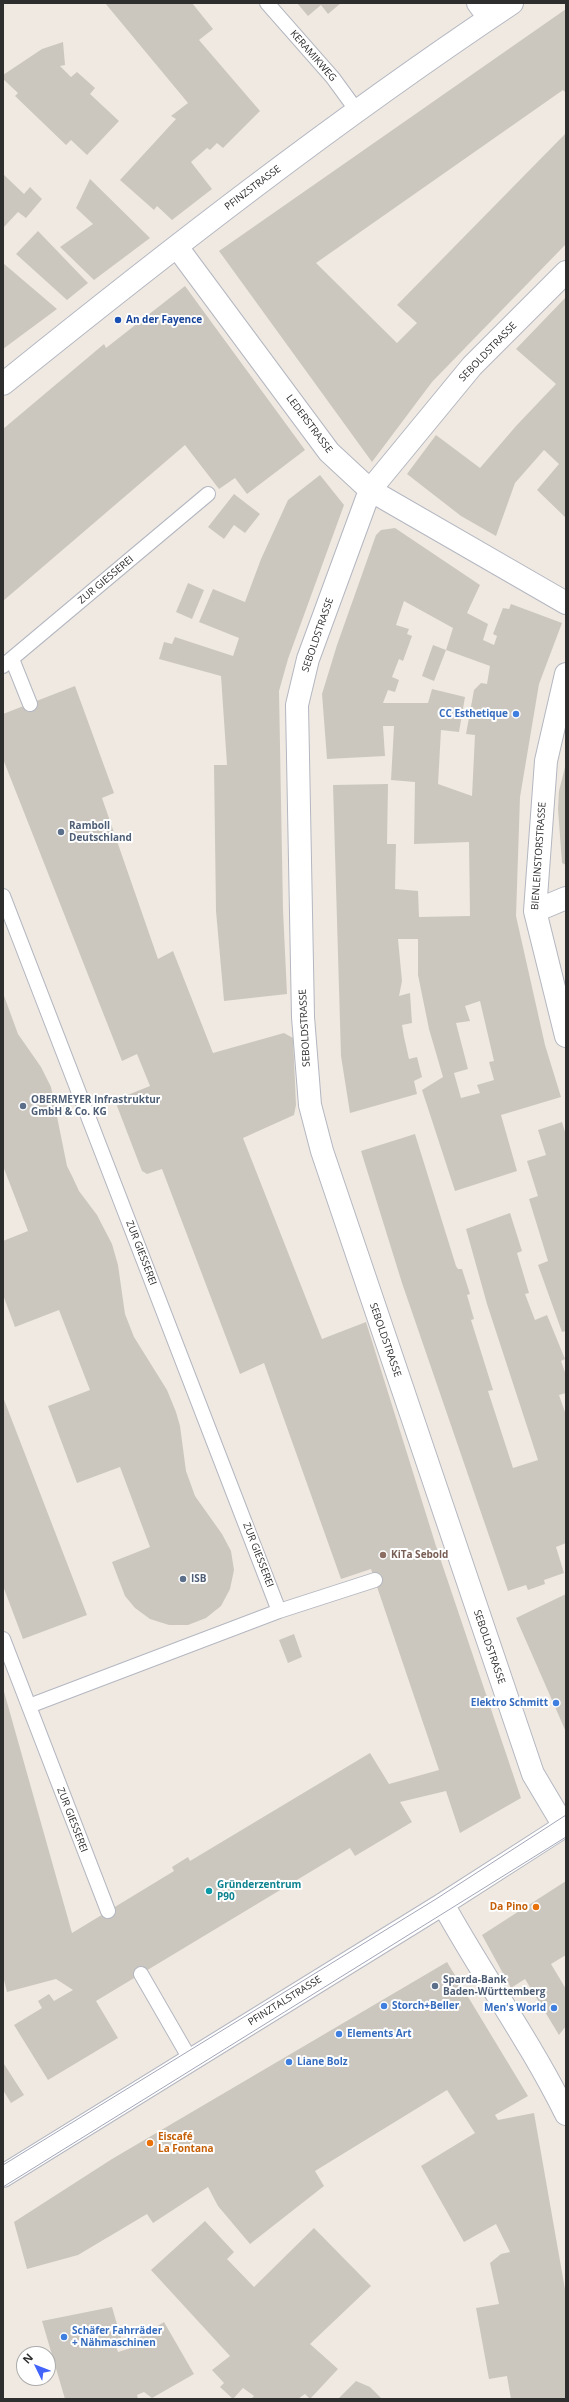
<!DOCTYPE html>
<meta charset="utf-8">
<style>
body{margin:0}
#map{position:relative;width:569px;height:2402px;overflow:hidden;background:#efe9e1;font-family:"Open Sans",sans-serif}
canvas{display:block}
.frame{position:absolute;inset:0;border:4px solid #2e2e2e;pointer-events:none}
.north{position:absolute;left:16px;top:2346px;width:40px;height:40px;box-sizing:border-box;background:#fff;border:1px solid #ababab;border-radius:50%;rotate:313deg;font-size:11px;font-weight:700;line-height:16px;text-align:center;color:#2e2e2e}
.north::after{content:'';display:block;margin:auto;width:14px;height:18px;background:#4264fb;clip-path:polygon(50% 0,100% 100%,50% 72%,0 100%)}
</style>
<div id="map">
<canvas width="569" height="2402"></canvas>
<div class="frame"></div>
<div class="north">N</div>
</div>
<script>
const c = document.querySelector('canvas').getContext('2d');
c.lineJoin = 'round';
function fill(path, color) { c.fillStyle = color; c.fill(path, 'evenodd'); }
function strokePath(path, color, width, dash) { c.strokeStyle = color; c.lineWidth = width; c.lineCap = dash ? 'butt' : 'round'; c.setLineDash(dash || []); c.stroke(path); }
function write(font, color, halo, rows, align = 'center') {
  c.font = font + ' "Open Sans",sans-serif'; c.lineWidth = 4; c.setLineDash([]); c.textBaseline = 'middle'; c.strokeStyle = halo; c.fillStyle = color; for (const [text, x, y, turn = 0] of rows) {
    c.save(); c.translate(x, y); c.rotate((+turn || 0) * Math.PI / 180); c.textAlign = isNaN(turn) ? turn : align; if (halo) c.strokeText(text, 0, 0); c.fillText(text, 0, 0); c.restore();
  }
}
fill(new Path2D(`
 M 105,3 L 192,3 L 213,29 L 199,40 L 260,111 L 223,148 L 217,143 L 210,150 L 207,148 L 191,162 L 212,189 L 172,220 L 157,206 L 154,210 L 120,180 L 176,119 L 171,116 L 188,103 Z
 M 297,3 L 341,3 L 328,14 L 321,5 L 308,16 Z
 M 566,9 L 566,93 L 563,90 L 316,263 L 397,343 L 417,323 L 397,305 L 566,133 L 566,244 L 432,382 L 372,462 L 219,251 Z
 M 63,42 L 65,65 L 60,66 L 71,77 L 77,72 L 95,88 L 90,94 L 119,121 L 87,155 L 71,140 L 66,145 L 15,96 L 18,93 L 3,79 L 3,75 L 42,49 Z
 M 3,174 L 24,194 L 30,187 L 42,199 L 26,218 L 18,212 L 3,228 Z
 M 90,179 L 150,238 L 94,280 L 60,247 L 93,224 L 76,208 Z
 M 38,231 L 88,283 L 67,300 L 16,254 Z
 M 3,263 L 57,309 L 3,349 Z
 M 185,286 L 305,450 L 247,494 L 235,478 L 219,489 L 185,445 L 3,601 L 3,429 L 104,344 L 106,348 Z
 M 566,297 L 566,518 L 537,490 L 559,464 L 544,450 L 515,483 L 496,536 L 461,516 L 407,474 L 436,435 L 480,468 L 516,426 L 556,384 L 516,349 Z
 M 320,475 L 344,505 L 288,659 L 279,691 L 283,910 L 287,994 L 224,1001 L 216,911 L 214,765 L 227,765 L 221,676 L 159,659 L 164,642 L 172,644 L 175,637 L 233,656 L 239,638 L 199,622 L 213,589 L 245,602 L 261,559 L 288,500 Z
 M 234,494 L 260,514 L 245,533 L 234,525 L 224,539 L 208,527 Z
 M 395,528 L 480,585 L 467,613 L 488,624 L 483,640 L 494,645 L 497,636 L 493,634 L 503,608 L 509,609 L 511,604 L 562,623 L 539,684 L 520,797 L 516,916 L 545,1045 L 561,1097 L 501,1115 L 517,1171 L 455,1191 L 422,1090 L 443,1077 L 429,1029 L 418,975 L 418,939 L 398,939 L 402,981 L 399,996 L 410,993 L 412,1023 L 402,1025 L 404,1037 L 409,1059 L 417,1057 L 422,1077 L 414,1081 L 417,1094 L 350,1113 L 341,1056 L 333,785 L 388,784 L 387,844 L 396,844 L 395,889 L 418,891 L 419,917 L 470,916 L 469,842 L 414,844 L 415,782 L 391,780 L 394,726 L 383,726 L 385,756 L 327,759 L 322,694 L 337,645 L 376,535 L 381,530 ZM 404,601 L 453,628 L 446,650 L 433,645 L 422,676 L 434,681 L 446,650 L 490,666 L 487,684 L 481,683 L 474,690 L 466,734 L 475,735 L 472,796 L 438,784 L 441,730 L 459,732 L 465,697 L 432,689 L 428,703 L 383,703 L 388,690 L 395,692 L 399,680 L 392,677 L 399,659 L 403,661 L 412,636 L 407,634 L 409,629 L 396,625 ZM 480,1001 L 494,1061 L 489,1062 L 494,1080 L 477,1085 L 480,1093 L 461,1098 L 454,1073 L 468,1069 L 456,1023 L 470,1021 L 465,1006 Z
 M 188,583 L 204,590 L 192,619 L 176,612 Z
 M 75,686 L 114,793 L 102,798 L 158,959 L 173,951 L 213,1053 L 284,1033 L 293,1038 L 296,1105 L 294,1115 L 243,1138 L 322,1339 L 366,1322 L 436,1546 L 521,1798 L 460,1833 L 446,1791 L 400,1802 L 412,1822 L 355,1856 L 350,1848 L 96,2001 L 118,2038 L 48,2080 L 14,2025 L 42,2008 L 38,2001 L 49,1994 L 54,2001 L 73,1990 L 56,1979 L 7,1992 L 3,1976 L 3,1688 L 72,1933 L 174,1871 L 172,1867 L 188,1857 L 190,1861 L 370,1753 L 389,1784 L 439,1770 L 371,1569 L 341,1579 L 264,1363 L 240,1374 L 162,1169 L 147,1174 L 142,1171 L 117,1106 L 120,1098 L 150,1086 L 137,1054 L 122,1061 L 3,759 L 3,714 Z
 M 566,763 L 566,865 L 562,863 L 558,809 L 559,791 Z
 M 3,993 L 18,1034 L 41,1067 L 51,1087 L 67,1166 L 73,1178 L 79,1191 L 97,1215 L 112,1244 L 118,1265 L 125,1314 L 134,1337 L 167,1390 L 176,1412 L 180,1426 L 186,1471 L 195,1496 L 222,1534 L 231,1551 L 234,1570 L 230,1589 L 221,1606 L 206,1618 L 188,1625 L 169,1625 L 150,1619 L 135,1608 L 125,1596 L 112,1562 L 150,1547 L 120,1467 L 77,1483 L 48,1406 L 90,1390 L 59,1310 L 15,1327 L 3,1295 L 3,1241 L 28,1231 L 3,1166 Z
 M 562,1122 L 566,1135 L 566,1331 L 562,1332 L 538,1265 L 548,1261 L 529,1199 L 538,1196 L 527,1161 L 546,1155 L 538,1130 Z
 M 415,1134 L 456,1266 L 458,1269 L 462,1269 L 470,1294 L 467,1295 L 474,1319 L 471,1320 L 493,1390 L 488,1391 L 513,1468 L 538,1460 L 487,1304 L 466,1229 L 510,1213 L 522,1251 L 517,1253 L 529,1293 L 525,1294 L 535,1320 L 547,1315 L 565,1359 L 561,1361 L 566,1375 L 566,1393 L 559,1395 L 566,1415 L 566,1543 L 556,1547 L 564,1573 L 544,1580 L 545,1584 L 528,1590 L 526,1585 L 508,1591 L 402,1283 L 361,1151 Z
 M 3,1397 L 87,1615 L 23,1639 L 3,1586 Z
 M 566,1594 L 566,1732 L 516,1618 Z
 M 294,1634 L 302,1657 L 288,1663 L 279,1640 Z
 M 566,1881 L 566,1955 L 551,1964 L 566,1989 L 566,2026 L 559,2035 L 525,1979 L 511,1988 L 482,1935 Z
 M 447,1962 L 528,2096 L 495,2115 L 498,2120 L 534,2113 L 566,2295 L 566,2399 L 511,2399 L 507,2376 L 489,2379 L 476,2308 L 499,2304 L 490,2263 L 501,2254 L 510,2252 L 496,2224 L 464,2242 L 421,2166 L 475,2133 L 447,2090 L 315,2171 L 324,2186 L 250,2244 L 218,2206 L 208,2187 L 153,2223 L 147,2214 L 78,2255 L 27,2269 L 14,2222 L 112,2159 Z
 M 3,2064 L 4,2064 L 24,2095 L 11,2103 L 3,2090 Z
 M 205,2221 L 234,2252 L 227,2259 L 254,2287 L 314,2228 L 371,2286 L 310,2344 L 338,2369 L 310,2399 L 305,2394 L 298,2399 L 251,2399 L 254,2396 L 243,2388 L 233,2399 L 220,2387 L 224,2383 L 212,2370 L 230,2356 L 151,2270 Z
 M 112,2307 L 123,2345 L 116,2346 L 118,2352 L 131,2348 L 132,2342 L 164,2322 L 194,2374 L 152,2398 L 144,2392 L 137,2395 L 138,2399 L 65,2399 L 42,2321 Z
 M 356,2381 L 370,2387 L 382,2399 L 338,2399 Z`), '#cbc7bf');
const service = new Path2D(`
 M 267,3 L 333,78 L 357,111
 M 12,659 L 30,704
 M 3,666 L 208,494
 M 3,896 L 279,1611
 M 3,1639 L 108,1911
 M 29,1706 L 279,1611 L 375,1580
 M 141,1974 L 190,2059`);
const minor = new Path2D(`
 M 478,3 L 489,18
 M 177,247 L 329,452 L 370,490 L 566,603
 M 566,674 L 546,761 L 535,911 L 566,1036
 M 535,911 L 566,898
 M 564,1826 L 533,1774 L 322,1151 L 310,1105 L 303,1017 L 297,705 L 308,659 L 370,490 L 472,366 L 566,272
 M 443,1904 C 482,1975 530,2041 566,2114
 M 3,2176 L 443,1904 L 566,1825`);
const secondary = new Path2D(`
 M 3,384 C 168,251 335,121 512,3`);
strokePath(service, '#b4b7c1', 16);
strokePath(minor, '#b4b7c1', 24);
strokePath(secondary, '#b4b7c1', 24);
strokePath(service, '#fff', 14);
strokePath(minor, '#fff', 22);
strokePath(secondary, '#fff', 22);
strokePath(new Path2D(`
 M 3,2165 L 436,1899 L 566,1815
 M 3,2187 L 566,1837`), '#a3a6b8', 1);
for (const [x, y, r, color] of [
 [118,320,4,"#1a4fb4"],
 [516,714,4,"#3f7fe0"],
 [61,832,4,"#5c6f8a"],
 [23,1106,4,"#5c6f8a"],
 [383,1555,4,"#8d6e63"],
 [183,1579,4,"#5c6f8a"],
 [556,1703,4,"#3f7fe0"],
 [209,1891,4,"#0f9aa8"],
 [536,1907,4,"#e8710a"],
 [435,1986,4,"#5c6f8a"],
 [384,2006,4,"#3f7fe0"],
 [554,2008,4,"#3f7fe0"],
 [339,2034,4,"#3f7fe0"],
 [289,2062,4,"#3f7fe0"],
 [150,2143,4,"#e8710a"],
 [64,2337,4,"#3f7fe0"]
]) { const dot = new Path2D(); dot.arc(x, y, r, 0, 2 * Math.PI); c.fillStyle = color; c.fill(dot); strokePath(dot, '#fff', 1.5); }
write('10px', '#2e2e2e', '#fff', [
 ["KERAMIKWEG",313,56,49],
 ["PFINZSTRASSE",253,188,-37],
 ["SEBOLDSTRASSE",488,352,-46],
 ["LEDERSTRASSE",309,424,53],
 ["ZUR GIESSEREI",106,580,-40],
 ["SEBOLDSTRASSE",318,635,-71],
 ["BIENLEINSTORSTRASSE",539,856,-86],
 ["SEBOLDSTRASSE",305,1028,-93],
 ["ZUR GIESSEREI",141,1253,69],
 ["SEBOLDSTRASSE",385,1340,71],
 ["ZUR GIESSEREI",258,1555,69],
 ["SEBOLDSTRASSE",489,1647,71],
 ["ZUR GIESSEREI",72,1820,69],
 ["PFINZTALSTRASSE",285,2001,-32]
]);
write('bold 10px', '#164399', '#fff', [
 ["An der Fayence",126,320]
], 'left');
write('bold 10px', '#366cbe', '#fff', [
 ["CC Esthetique",508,714,"right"],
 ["Elektro Schmitt",548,1703,"right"],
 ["Storch+Beller",392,2006],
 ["Men's World",546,2008,"right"],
 ["Elements Art",347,2034],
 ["Liane Bolz",297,2062],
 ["Schäfer Fahrräder",72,2331],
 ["+ Nähmaschinen",72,2343]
], 'left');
write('bold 10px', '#4e5e75', '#fff', [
 ["Ramboll",69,826],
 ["Deutschland",69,838],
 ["OBERMEYER Infrastruktur",31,1100],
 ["GmbH & Co. KG",31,1112],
 ["ISB",191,1579],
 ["Sparda-Bank",443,1980],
 ["Baden-Württemberg",443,1992]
], 'left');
write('bold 10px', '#785e54', '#fff', [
 ["KiTa Sebold",391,1555]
], 'left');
write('bold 10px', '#0d838f', '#fff', [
 ["Gründerzentrum",217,1885],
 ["P90",217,1897]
], 'left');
write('bold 10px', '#c56008', '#fff', [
 ["Da Pino",528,1907],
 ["Eiscafé",158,2137,"left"],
 ["La Fontana",158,2149,"left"]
], 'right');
</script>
